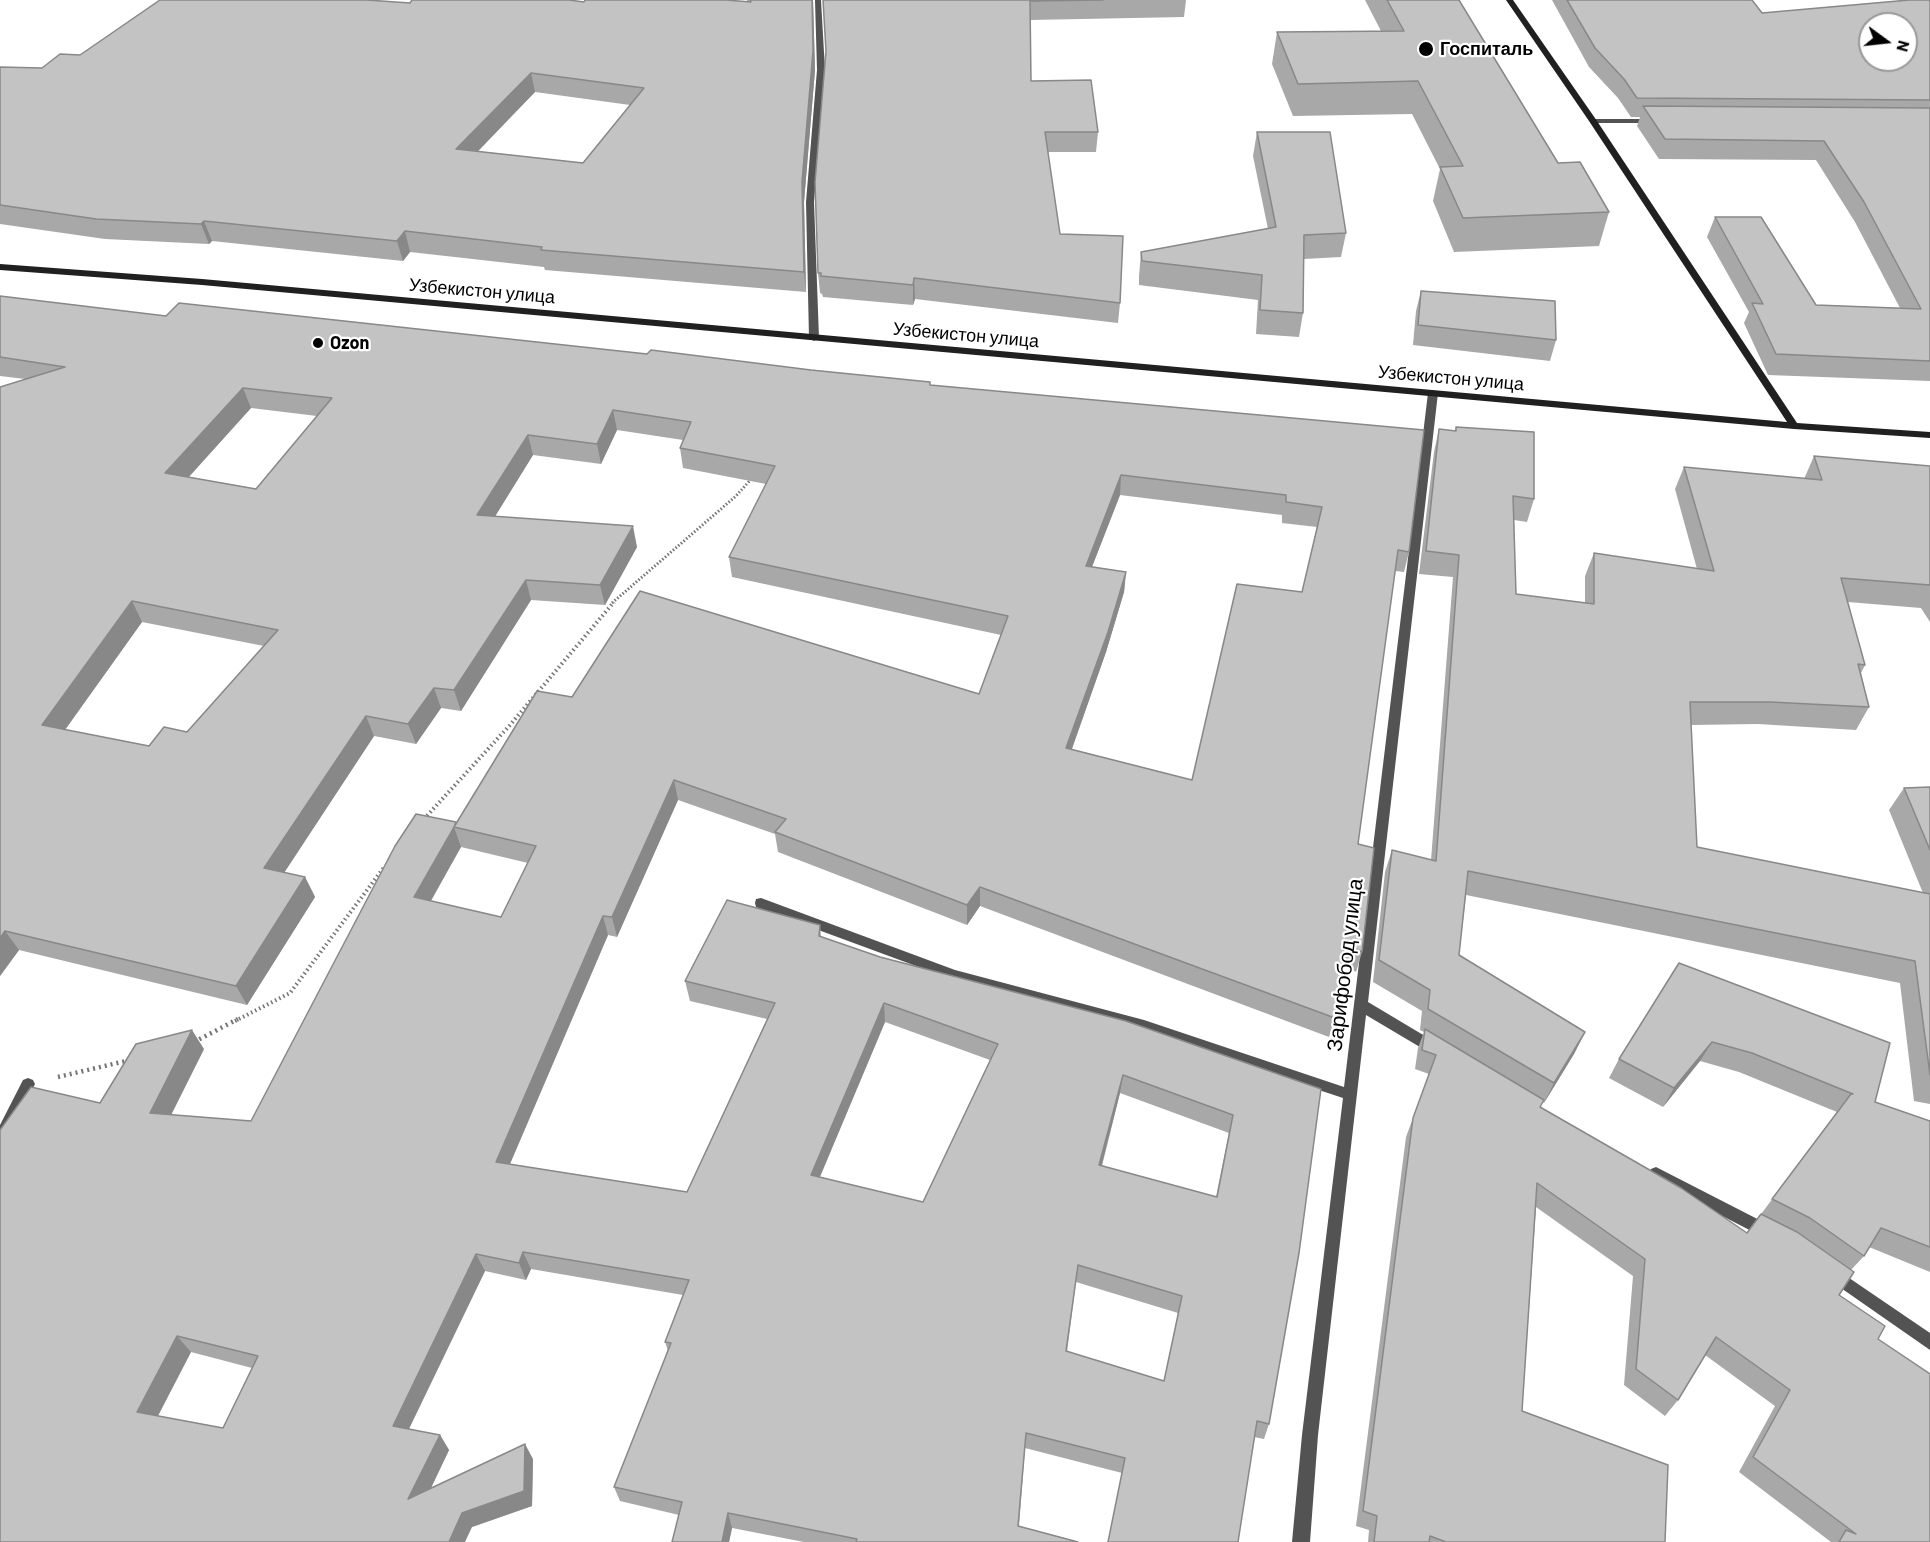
<!DOCTYPE html>
<meta charset="utf-8">
<style>
body{margin:0}
#map{position:relative;width:1930px;height:1542px;overflow:hidden;background:#fff;font-family:Barlow,sans-serif}
canvas{display:block}
.north{position:absolute;left:1858px;top:12px;width:60px;height:60px;box-sizing:border-box;background:#fff;border:2px solid #999;border-radius:50%;rotate:105deg;font-size:16px;font-weight:700;line-height:24px;text-align:center;color:#000}
.north::after{content:'';display:block;margin:auto;width:21px;height:27px;background:#000;clip-path:polygon(50% 0,100% 100%,50% 72%,0 100%)}
</style>
<div id="map">
<canvas width="1930" height="1542"></canvas>
<div class="north">N</div>
</div>
<script>
const c = document.querySelector('canvas').getContext('2d');
c.lineJoin = 'round';
function strokePath(path, color, width, dash) { c.strokeStyle = color; c.lineWidth = width; c.lineCap = dash ? 'butt' : 'round'; c.setLineDash(dash || []); c.stroke(path); }
function fill(path, color) { c.fillStyle = color; c.fill(path, 'evenodd'); }
function write(font, color, halo, rows, align = 'center') {
  c.font = font + ' Barlow,sans-serif'; c.lineWidth = 4.5; c.setLineDash([]); c.textBaseline = 'middle'; c.strokeStyle = halo; c.fillStyle = color; for (const [text, x, y, turn = 0] of rows) {
    c.save(); c.translate(x, y); c.rotate((+turn || 0) * Math.PI / 180); c.textAlign = isNaN(turn) ? turn : align; if (halo) c.strokeText(text, 0, 0); c.fillText(text, 0, 0); c.restore();
  }
}
strokePath(new Path2D(`
 M 612,603 L 736,496 L 753,477`), '#757575', 3, [1.5, 2]);
strokePath(new Path2D(`
 M 424,819 L 510,725 L 614,602
 M 235,1021 L 290,993 L 385,866`), '#757575', 4, [1.5, 3]);
strokePath(new Path2D(`
 M 194,1042 L 238,1019
 M 58,1077 L 130,1060`), '#757575', 4.5, [2, 4]);
fill(new Path2D(`
 M 815,0 L 821,0 L 825,70 L 814,202 L 819,338 L 814,341 L 809,338 L 806,202 L 817,70 Z
 M 1590,119 L 1653,119 L 1657,121 L 1653,123 L 1590,123 Z
 M 1433,390 L 1438,393 L 1368,1002 L 1440,1045 L 1442,1049 L 1440,1053 L 1435,1055 L 1430,1053 L 1366,1015 L 1318,1435 L 1310,1542 L 1292,1542 L 1302,1435 L 1343,1098 L 1144,1032 L 954,980 L 756,907 L 755,903 L 756,899 L 761,898 L 955,970 L 1144,1020 L 1344,1087 L 1428,393 Z
 M 28,1078 L 33,1080 L 35,1084 L 5,1144 L 0,1145 L 0,1125 L 23,1080 Z
 M 1656,1167 L 1771,1226 L 1773,1231 L 1771,1236 L 1766,1238 L 1761,1236 L 1651,1179 L 1649,1174 L 1651,1169 Z
 M 1833,1267 L 1930,1333 L 1930,1350 L 1828,1279 L 1825,1274 L 1828,1269 Z`), '#535353');
fill(new Path2D(`
 M 1506,0 L 1513,0 L 1597,121 L 1797,423 L 1930,432 L 1930,438 L 1794,429 L 202,285 L 0,270 L 0,264 L 202,279 L 1787,422 L 1589,121 Z`), '#202020');
fill(new Path2D(`
 M 747,0 L 813,0 L 815,70 L 804,202 L 806,292 L 545,270 L 544,267 L 410,252 L 403,261 L 212,241 L 209,244 L 105,239 L 0,224 L 0,67 L 42,68 L 80,55 L 410,3 L 747,1 ZM 535,92 L 630,105 L 583,163 L 477,151 Z
 M 823,0 L 1186,0 L 1184,17 L 1030,20 L 1031,81 L 1098,132 L 1096,152 L 1048,152 L 1060,234 L 1120,303 L 1118,323 L 915,299 L 913,305 L 823,297 L 822,294 L 820,293 L 818,273 L 826,51 Z
 M 1365,0 L 1459,0 L 1558,163 L 1609,212 L 1599,246 L 1454,252 L 1433,201 L 1440,169 L 1412,114 L 1293,116 L 1272,64 L 1277,32 L 1381,31 Z
 M 1552,0 L 1752,0 L 1762,13 L 1930,0 L 1930,381 L 1768,375 L 1744,323 L 1749,312 L 1707,237 L 1715,217 L 1816,305 L 1900,308 L 1855,222 L 1816,160 L 1659,159 L 1637,126 L 1640,117 L 1631,117 L 1618,98 L 1589,67 Z
 M 1257,132 L 1346,233 L 1341,257 L 1304,259 L 1303,313 L 1299,337 L 1256,334 L 1258,300 L 1139,285 L 1139,276 L 1141,252 L 1268,229 L 1253,156 Z
 M 1421,291 L 1556,340 L 1550,361 L 1413,345 L 1416,311 Z
 M 0,296 L 166,316 L 647,354 L 930,382 L 930,385 L 1424,430 L 1409,552 L 1404,572 L 1395,571 L 1358,844 L 1362,952 L 1356,972 L 1342,964 L 1335,1018 L 1329,1037 L 980,906 L 967,925 L 778,852 L 775,834 L 678,800 L 617,937 L 608,935 L 510,1164 L 687,1192 L 767,1019 L 690,1001 L 685,981 L 820,925 L 821,937 L 880,957 L 1321,1089 L 1269,1424 L 1264,1439 L 1254,1437 L 1122,1473 L 1025,1448 L 1019,1526 L 1078,1542 L 804,1542 L 732,1528 L 729,1542 L 672,1542 L 679,1515 L 620,1501 L 614,1487 L 668,1351 L 665,1342 L 683,1295 L 531,1269 L 526,1280 L 485,1271 L 409,1429 L 440,1435 L 449,1450 L 431,1488 L 533,1459 L 532,1506 L 472,1527 L 0,1542 L 100,1103 L 204,1049 L 171,1115 L 251,1121 L 456,823 L 572,697 L 979,694 L 1001,635 L 732,577 L 729,557 L 766,484 L 683,468 L 680,448 L 683,440 L 617,430 L 601,464 L 533,455 L 495,516 L 637,547 L 605,605 L 531,600 L 461,711 L 441,708 L 416,744 L 374,736 L 284,873 L 305,877 L 315,897 L 247,1005 L 19,950 L 0,976 L 25,379 L 0,376 ZM 251,408 L 317,416 L 256,489 L 189,477 ZM 1120,495 L 1282,515 L 1282,523 L 1317,527 L 1302,592 L 1192,780 L 1072,749 L 1106,652 L 1124,592 L 1126,572 L 1092,567 ZM 142,622 L 264,646 L 187,732 L 149,746 L 65,730 ZM 461,847 L 528,863 L 501,917 L 430,901 ZM 885,1022 L 990,1060 L 923,1202 L 820,1177 ZM 1120,1093 L 1229,1133 L 1216,1197 L 1102,1166 ZM 1076,1282 L 1178,1313 L 1164,1381 L 1067,1352 ZM 191,1352 L 252,1368 L 223,1428 L 158,1416 Z
 M 1456,427 L 1534,499 L 1527,522 L 1514,520 L 1516,594 L 1585,603 L 1585,576 L 1594,553 L 1697,569 L 1675,489 L 1684,467 L 1804,479 L 1814,456 L 1930,466 L 1930,622 L 1921,608 L 1848,602 L 1865,665 L 1861,673 L 1869,707 L 1856,730 L 1758,724 L 1691,725 L 1697,847 L 1923,893 L 1889,810 L 1904,788 L 1930,787 L 1930,1104 L 1914,1101 L 1900,983 L 1466,895 L 1459,955 L 1585,1032 L 1574,1054 L 1544,1103 L 1543,1102 L 1540,1107 L 1747,1233 L 1837,1112 L 1739,1072 L 1700,1061 L 1663,1107 L 1609,1078 L 1619,1059 L 1679,963 L 1875,1102 L 1930,1121 L 1930,1272 L 1869,1247 L 1864,1256 L 1851,1270 L 1839,1295 L 1878,1339 L 1930,1542 L 1831,1542 L 1739,1472 L 1775,1406 L 1705,1355 L 1678,1400 L 1665,1416 L 1624,1385 L 1633,1276 L 1536,1207 L 1522,1411 L 1665,1542 L 1368,1542 L 1369,1530 L 1356,1526 L 1406,1137 L 1429,1074 L 1415,1069 L 1418,1048 L 1424,1032 L 1420,1030 L 1422,1011 L 1373,982 L 1385,872 L 1392,850 L 1431,860 L 1453,577 L 1419,574 L 1434,452 L 1439,429 L 1455,431 Z`), '#a8a8a8');
fill(new Path2D(`
 M 812,0 L 813,0 L 815,70 L 804,202 L 806,292 L 804,272 L 802,182 Z
 M 531,73 L 535,92 L 461,169 L 456,149 Z
 M 204,221 L 212,241 L 209,244 L 201,224 Z
 M 405,231 L 410,252 L 403,261 L 397,241 Z
 M 914,278 L 915,299 L 913,305 L 913,285 Z
 M 243,388 L 251,408 L 174,493 L 165,473 Z
 M 613,410 L 617,430 L 601,464 L 597,444 Z
 M 528,435 L 533,455 L 483,536 L 477,515 Z
 M 1121,475 L 1120,495 L 1084,587 L 1086,566 Z
 M 633,526 L 637,547 L 605,605 L 600,585 Z
 M 1126,572 L 1124,592 L 1106,652 L 1065,768 L 1066,748 Z
 M 526,580 L 531,600 L 461,711 L 454,690 Z
 M 132,601 L 142,622 L 54,745 L 42,725 Z
 M 434,688 L 441,708 L 416,744 L 408,724 Z
 M 366,716 L 374,736 L 274,888 L 264,868 Z
 M 674,780 L 678,800 L 617,937 L 612,917 Z
 M 454,827 L 461,847 L 422,917 L 414,897 Z
 M 305,877 L 315,897 L 247,1005 L 236,986 Z
 M 980,887 L 980,906 L 967,925 L 967,905 Z
 M 603,916 L 608,935 L 503,1180 L 496,1162 Z
 M 5,931 L 19,950 L 0,976 L 0,938 Z
 M 884,1003 L 885,1022 L 813,1193 L 811,1175 Z
 M 192,1030 L 204,1049 L 163,1131 L 150,1113 Z
 M 1585,1032 L 1574,1054 L 1544,1103 L 1554,1083 Z
 M 1712,1042 L 1700,1061 L 1663,1107 L 1674,1088 Z
 M 1123,1075 L 1120,1093 L 1097,1183 L 1099,1165 Z
 M 523,1252 L 531,1269 L 526,1280 L 519,1263 Z
 M 476,1254 L 485,1271 L 403,1441 L 393,1426 Z
 M 177,1336 L 191,1352 L 152,1427 L 137,1412 Z
 M 440,1435 L 449,1450 L 419,1513 L 408,1499 Z
 M 525,1444 L 533,1459 L 532,1506 L 472,1527 L 465,1542 L 449,1542 L 462,1513 Z
 M 728,1513 L 732,1528 L 729,1542 L 722,1542 Z`), '#888');
const building = new Path2D(`
 M 160,0 L 367,0 L 410,3 L 412,0 L 569,0 L 584,2 L 585,0 L 726,0 L 751,2 L 750,0 L 812,0 L 813,51 L 802,182 L 804,272 L 541,250 L 542,247 L 405,231 L 397,241 L 204,221 L 201,224 L 96,219 L 0,205 L 0,67 L 42,68 L 60,54 L 80,55 ZM 531,73 L 644,88 L 583,163 L 456,149 Z
 M 823,0 L 1103,0 L 1030,1 L 1031,81 L 1091,80 L 1098,132 L 1045,132 L 1060,234 L 1123,236 L 1120,303 L 914,278 L 913,285 L 821,276 L 821,273 L 818,273 L 815,182 L 826,51 Z
 M 1387,0 L 1459,0 L 1558,163 L 1580,162 L 1609,212 L 1463,218 L 1440,167 L 1463,166 L 1418,81 L 1298,84 L 1277,32 L 1404,31 Z
 M 1567,0 L 1752,0 L 1762,13 L 1909,0 L 1930,0 L 1930,100 L 1637,98 L 1624,79 L 1595,48 ZM 1870,24 L 1906,24 L 1906,60 L 1870,60 Z
 M 1643,106 L 1930,108 L 1930,361 L 1776,354 L 1752,303 L 1763,304 L 1715,217 L 1761,217 L 1816,305 L 1921,309 L 1864,202 L 1824,141 L 1665,139 Z
 M 1257,132 L 1330,132 L 1346,233 L 1304,235 L 1303,313 L 1260,310 L 1262,275 L 1142,261 L 1141,252 L 1276,227 Z
 M 1421,291 L 1555,301 L 1556,340 L 1418,325 Z
 M 0,296 L 166,316 L 179,303 L 647,354 L 651,350 L 811,370 L 930,382 L 930,385 L 1424,430 L 1409,552 L 1398,550 L 1358,844 L 1374,848 L 1362,952 L 1345,943 L 1335,1018 L 980,887 L 967,905 L 775,832 L 786,819 L 674,780 L 612,917 L 603,916 L 496,1162 L 687,1192 L 775,1003 L 685,981 L 727,900 L 820,925 L 819,936 L 880,957 L 1126,1021 L 1321,1089 L 1299,1253 L 1269,1424 L 1257,1421 L 1238,1542 L 1108,1542 L 1125,1458 L 1026,1433 L 1018,1526 L 1078,1542 L 856,1542 L 857,1539 L 728,1513 L 722,1542 L 672,1542 L 682,1502 L 614,1487 L 671,1343 L 665,1342 L 689,1280 L 523,1252 L 519,1263 L 476,1254 L 393,1426 L 440,1435 L 408,1499 L 525,1444 L 524,1491 L 462,1513 L 449,1542 L 0,1542 L 0,1130 L 31,1087 L 100,1103 L 136,1044 L 192,1030 L 150,1113 L 251,1121 L 395,846 L 416,814 L 456,822 L 454,827 L 537,691 L 572,697 L 640,591 L 979,694 L 1008,616 L 729,557 L 775,466 L 680,448 L 691,422 L 613,410 L 597,444 L 528,435 L 477,515 L 633,526 L 600,585 L 526,580 L 454,690 L 434,688 L 408,724 L 366,716 L 264,868 L 305,877 L 236,986 L 5,931 L 0,938 L 0,387 L 65,367 L 0,357 ZM 243,388 L 332,398 L 256,489 L 165,473 ZM 1121,475 L 1286,495 L 1286,502 L 1322,507 L 1302,592 L 1237,584 L 1192,780 L 1066,748 L 1108,632 L 1126,572 L 1086,566 ZM 132,601 L 278,630 L 187,732 L 164,727 L 149,746 L 42,725 ZM 454,827 L 536,846 L 501,917 L 414,897 ZM 884,1003 L 998,1044 L 923,1202 L 811,1175 ZM 1123,1075 L 1233,1115 L 1217,1197 L 1099,1165 ZM 1078,1265 L 1182,1296 L 1164,1381 L 1066,1351 ZM 177,1336 L 258,1356 L 223,1428 L 137,1412 Z
 M 1456,427 L 1534,432 L 1534,499 L 1513,496 L 1516,594 L 1594,604 L 1594,553 L 1714,571 L 1684,467 L 1822,480 L 1814,456 L 1930,466 L 1930,585 L 1841,578 L 1865,665 L 1858,664 L 1869,707 L 1770,702 L 1690,702 L 1697,847 L 1930,894 L 1930,1075 L 1915,961 L 1468,871 L 1459,955 L 1585,1032 L 1554,1083 L 1428,1009 L 1430,990 L 1379,960 L 1392,850 L 1436,861 L 1459,555 L 1426,551 L 1439,429 L 1456,431 Z
 M 1930,787 L 1930,850 L 1904,788 Z
 M 1679,963 L 1890,1043 L 1875,1102 L 1930,1121 L 1930,1247 L 1881,1228 L 1864,1256 L 1810,1218 L 1772,1199 L 1851,1094 L 1853,1094 L 1752,1053 L 1712,1042 L 1674,1088 L 1619,1059 Z
 M 1425,1029 L 1544,1100 L 1540,1107 L 1681,1188 L 1747,1233 L 1761,1214 L 1797,1232 L 1854,1272 L 1839,1295 L 1885,1326 L 1878,1339 L 1930,1374 L 1930,1542 L 1839,1542 L 1846,1530 L 1856,1534 L 1753,1457 L 1790,1390 L 1716,1337 L 1678,1400 L 1636,1369 L 1645,1259 L 1537,1183 L 1522,1411 L 1668,1465 L 1665,1542 L 1446,1542 L 1430,1536 L 1429,1542 L 1374,1542 L 1377,1516 L 1363,1511 L 1413,1118 L 1436,1055 L 1422,1050 Z`);
fill(building, '#c3c3c3');
strokePath(building, '#888', 1.5);
for (const [x, y, r, color] of [
 [1426,49,8,"#000"],
 [318,343,6,"#000"]
]) { const dot = new Path2D(); dot.arc(x, y, r, 0, 2 * Math.PI); c.fillStyle = color; c.fill(dot); strokePath(dot, '#fff', 2); }
write('bold 18px', '#000', '#fff', [
 ["Госпиталь",1440,49],
 ["Ozon",330,343]
], 'left');
write('18px', '#000', '#fff', [
 ["Узбекистон улица",482,291,5],
 ["Узбекистон улица",966,335,5],
 ["Узбекистон улица",1451,378,5]
]);
write('21px', '#000', '#fff', [
 ["Зарифобод улица",1345,965,-83]
]);
</script>
